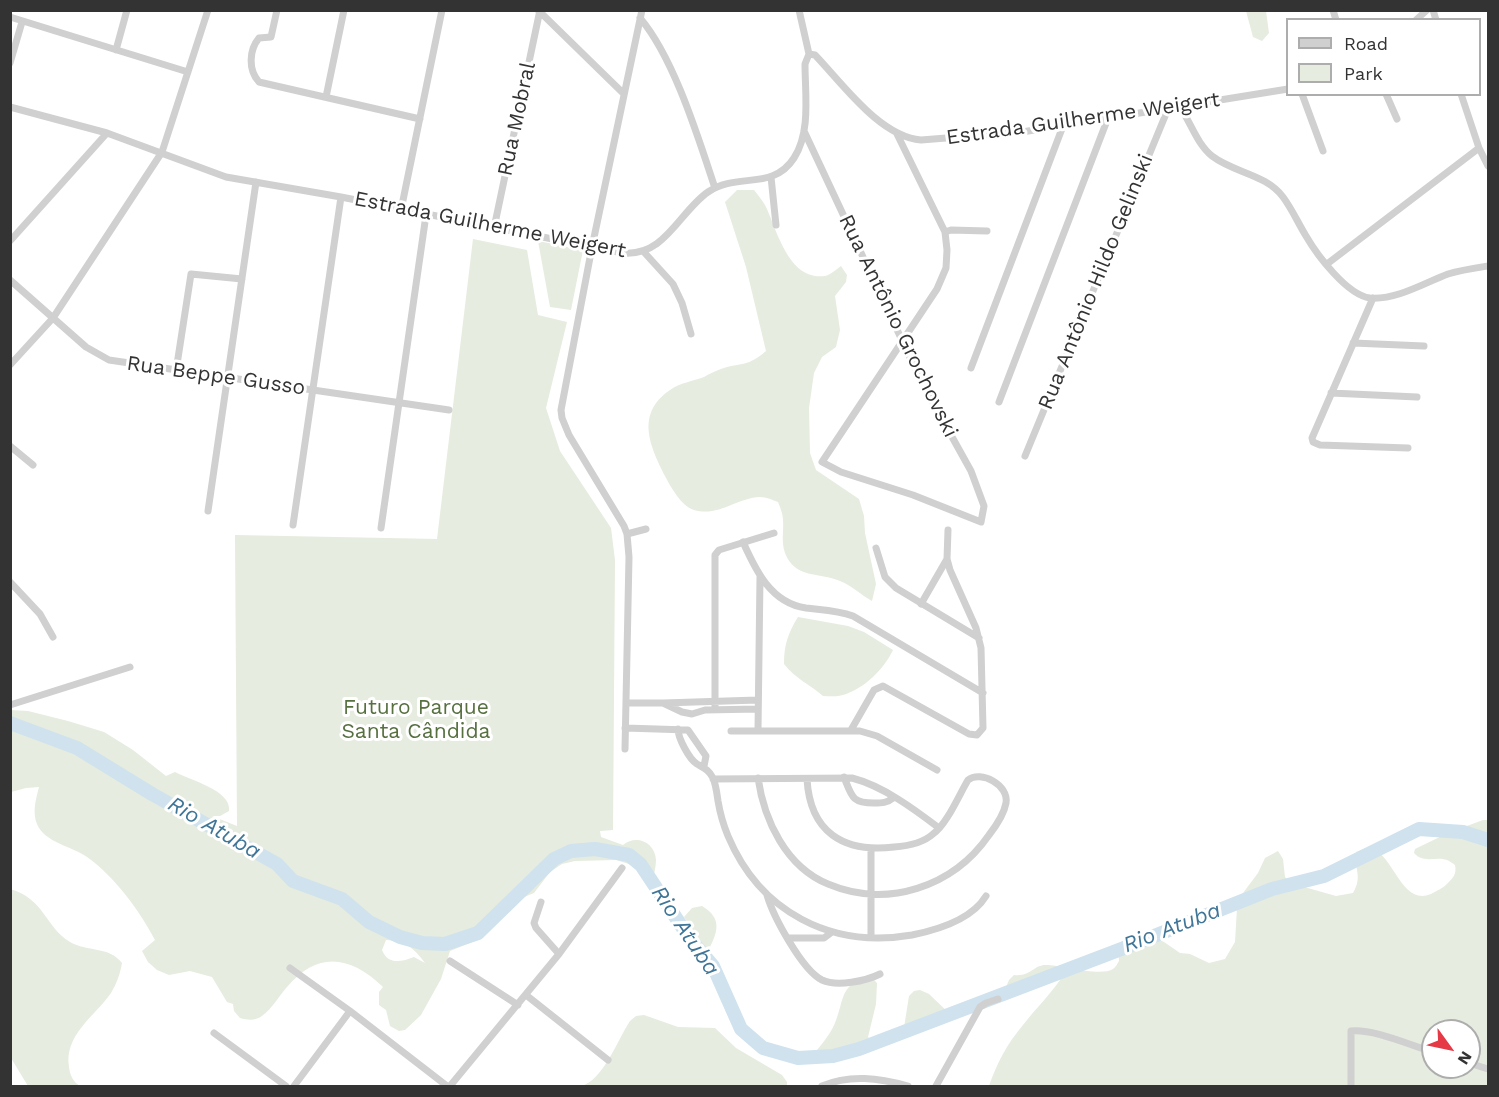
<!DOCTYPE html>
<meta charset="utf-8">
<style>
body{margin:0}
#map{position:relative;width:1499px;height:1097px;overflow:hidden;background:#fff;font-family:"Work Sans",sans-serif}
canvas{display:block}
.frame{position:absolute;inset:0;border:12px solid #333;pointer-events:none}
.legend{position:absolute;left:1286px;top:18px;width:195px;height:78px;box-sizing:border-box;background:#fff;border:2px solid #adadad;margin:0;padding:8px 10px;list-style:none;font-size:18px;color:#333}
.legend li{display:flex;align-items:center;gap:12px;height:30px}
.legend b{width:30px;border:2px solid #adadad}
.north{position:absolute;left:1421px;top:1019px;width:60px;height:60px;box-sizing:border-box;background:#fff;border:2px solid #adadad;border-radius:50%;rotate:123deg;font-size:16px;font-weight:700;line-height:24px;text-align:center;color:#333}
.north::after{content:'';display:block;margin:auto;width:21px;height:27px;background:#e63946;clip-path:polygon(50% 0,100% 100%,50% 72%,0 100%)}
</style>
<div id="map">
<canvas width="1499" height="1097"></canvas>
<div class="frame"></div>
<ul class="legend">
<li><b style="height:8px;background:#d0d0d0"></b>Road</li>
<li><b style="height:16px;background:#e6ecdf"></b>Park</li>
</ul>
<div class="north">N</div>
</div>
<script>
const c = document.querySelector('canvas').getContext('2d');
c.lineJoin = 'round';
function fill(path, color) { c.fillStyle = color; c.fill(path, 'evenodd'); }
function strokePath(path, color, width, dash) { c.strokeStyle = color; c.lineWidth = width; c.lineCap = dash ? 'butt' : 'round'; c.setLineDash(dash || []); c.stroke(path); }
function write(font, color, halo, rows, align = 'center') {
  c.font = font + ' "Work Sans",sans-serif'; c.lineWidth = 6; c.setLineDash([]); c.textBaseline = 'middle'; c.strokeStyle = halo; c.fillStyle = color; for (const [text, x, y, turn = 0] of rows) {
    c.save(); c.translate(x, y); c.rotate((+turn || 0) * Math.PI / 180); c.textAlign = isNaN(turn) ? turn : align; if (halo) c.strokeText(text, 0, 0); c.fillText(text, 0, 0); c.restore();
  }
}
fill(new Path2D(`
 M 1246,11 L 1266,11 L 1269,33 L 1262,41 L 1253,37 Z
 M 737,190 L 754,190 C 758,195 762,200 765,205 C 777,229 788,281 825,276 C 830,275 837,269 841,266 L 847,275 L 846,282 L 835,296 L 840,330 L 836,347 L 822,357 L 814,373 L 809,408 L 810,453 L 816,470 L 859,499 L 864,516 L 865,533 L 876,584 L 872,601 C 861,595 851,585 840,581 C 819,572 795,579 785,553 C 781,542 784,530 783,520 C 783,514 780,507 778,502 C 773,500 766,497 760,497 C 736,498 719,517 694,510 C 681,506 671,487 665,476 C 650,446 635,414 670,390 C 680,383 693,381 704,377 C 709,374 715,371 721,369 C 742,362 748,367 766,351 L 746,267 L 725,202 Z
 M 473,239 L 527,250 L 538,315 L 567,322 L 546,408 L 560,451 L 611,528 L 615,560 L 613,830 L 600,831 L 601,837 L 623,845 C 636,834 655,842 656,860 C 656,866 654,874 653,880 L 629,864 L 616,860 L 575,861 L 562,864 L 550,872 L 534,893 L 519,899 L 475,941 L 450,951 L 441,979 L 421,1015 L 405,1030 L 399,1031 L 390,1026 L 386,1010 L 379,1005 L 379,992 L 383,987 C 350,955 317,951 287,987 C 279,996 272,1009 262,1016 C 255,1021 248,1020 240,1018 L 234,1011 L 233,1004 L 227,1002 L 212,977 L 190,971 L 169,975 L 157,970 L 148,962 L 142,951 L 155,940 C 140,911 114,876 87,857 C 72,846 45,843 37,824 C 32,812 36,799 39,787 L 26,788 L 11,792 L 10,710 L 28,711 L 68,721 L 104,732 L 133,750 L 166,776 L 175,772 C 189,780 232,790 229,811 L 220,816 L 212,816 L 237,826 L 235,535 L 437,539 ZM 386,940 C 406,941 414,948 425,963 L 414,957 C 401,962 388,965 382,950 Z
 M 538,241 L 583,250 L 571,310 L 550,307 Z
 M 798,617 L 848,626 L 864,632 L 893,650 C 884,669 864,689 843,695 C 837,697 830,696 823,696 C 809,684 796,679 784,664 C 784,645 788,633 798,617 Z
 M 1483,820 L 1488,820 L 1488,1086 L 989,1086 C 997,1063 1007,1044 1023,1025 C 1037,1007 1052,993 1064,974 L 1062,969 L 1056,969 L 1004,992 L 1009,980 L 1014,975 C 1031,977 1033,965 1046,965 C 1060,965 1101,977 1113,969 C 1116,967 1117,964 1119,961 L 1118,948 L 1121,942 L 1131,935 L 1144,932 L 1151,933 L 1180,953 L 1190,954 L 1209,963 L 1225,959 L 1235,942 L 1237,908 L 1243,893 L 1258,873 L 1265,858 L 1278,851 L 1283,859 L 1285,877 L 1290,883 L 1336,896 L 1353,893 C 1363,876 1354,870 1356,852 C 1362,850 1367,846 1373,849 C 1394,857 1402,906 1431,894 C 1436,891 1442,889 1447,884 C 1453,878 1457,874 1455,865 C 1452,863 1450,861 1447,860 C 1435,856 1424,864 1414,853 L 1415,849 L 1448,833 ZM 1433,1031 L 1469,1031 L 1469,1067 L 1433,1067 Z
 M 10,889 C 45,899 45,927 70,942 C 87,952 109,946 122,963 C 120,974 117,983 111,993 C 95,1016 64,1035 69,1067 C 70,1075 73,1082 80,1086 L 28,1086 L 11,1058 Z
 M 702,906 C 724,919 717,934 707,953 L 684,917 L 692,908 Z
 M 870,976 L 877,983 L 876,1004 L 868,1037 L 875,1045 L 849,1054 L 813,1055 C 821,1045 830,1035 835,1023 C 845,998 839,985 870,976 Z
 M 920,990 L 929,994 L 951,1015 L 903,1034 L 909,996 L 914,991 Z
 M 644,1015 L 678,1027 L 715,1028 L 736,1048 L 782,1075 L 787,1082 L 787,1086 L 581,1086 C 603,1081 618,1039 630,1021 L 636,1016 Z`), '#e6ecdf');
strokePath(new Path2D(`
 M 10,723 L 77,748 L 152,794 L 277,864 L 293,881 L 342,899 L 369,922 L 400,937 L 422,943 L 445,944 L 478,933 L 554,859 L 571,851 L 595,849 L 629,855 L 641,865 L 690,939 L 713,966 L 741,1029 L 763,1048 L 798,1058 L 833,1056 L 859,1049 L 1124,948 L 1272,889 L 1324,876 L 1419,829 L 1463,832 L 1488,840`), '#cfe2ee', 14);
strokePath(new Path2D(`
 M 277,10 L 271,37 L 259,38 C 249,50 248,70 259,82 L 420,119
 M 538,10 L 624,94
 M 799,10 L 809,54
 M 1333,10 L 1336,20
 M 1433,10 L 1436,20
 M 10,17 L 188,72
 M 640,18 C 674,58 698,137 715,188
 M 1416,20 L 1427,10
 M 116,50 L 127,10
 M 809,54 L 815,55 C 842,83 880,137 921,140 L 1022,132 L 1288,89
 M 10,63 L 22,22
 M 1302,94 L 1323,151
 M 1386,94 L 1397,119
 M 1461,94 L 1479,148 L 1488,166
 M 326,97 L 344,10
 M 10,107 L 107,133 L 226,177 L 341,197 L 623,253 C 665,257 679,212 708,192 C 737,172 773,191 794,158 C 811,132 805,94 805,64 L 809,54
 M 1180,107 C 1191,123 1197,144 1212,156 C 1234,173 1266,174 1283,197 C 1292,209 1298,223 1306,236 C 1317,255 1347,295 1370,298 C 1397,300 1424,283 1448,274 C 1461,270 1475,268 1488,266
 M 804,131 L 922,383 L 971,471 L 984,506 L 981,522 L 913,495 L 841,472 L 822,462 L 937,289 L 946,268 L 947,250 L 945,232 L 897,134
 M 771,177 L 776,225
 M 401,210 L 442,10
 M 494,228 L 540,10
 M 945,232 L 951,230 L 987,231
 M 10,241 L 107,133
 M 643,251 L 673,284 L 682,303 L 691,334
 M 1327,264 L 1479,148
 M 10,280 L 86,347 L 109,360 L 449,410
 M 1373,298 L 1312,438 L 1313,442 L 1320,445 L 1408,448
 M 1353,343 L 1424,346
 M 10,365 L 53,318 L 162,152 L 208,10
 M 971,368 L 1063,126
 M 176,371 L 191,274 L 242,279
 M 1331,393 L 1417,397
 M 999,402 L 1108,118
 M 10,446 L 33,465
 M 1025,456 L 1168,109
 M 208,511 L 256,182
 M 293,525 L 341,197
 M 381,528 L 426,215
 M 627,534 L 646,529
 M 743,542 C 756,571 771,603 806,608 C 823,610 837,610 853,616 L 983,693
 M 876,548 L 885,577 L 896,588 L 979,638
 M 10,582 L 40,614 L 53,637
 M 921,604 L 947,559
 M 626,703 L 663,703
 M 10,705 L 130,667
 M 758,709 L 705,710 L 692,714 L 682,712 L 663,703 L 758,700
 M 715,710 L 715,555 L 719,550 L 774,533
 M 625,728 L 688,730 L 706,756 L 704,766
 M 678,729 C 678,738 689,759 697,764 C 704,768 709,770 713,778 C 716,785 717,794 718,801 C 720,813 723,824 728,836 C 760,912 831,949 912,935 C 937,930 972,919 986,896
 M 758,730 L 760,577
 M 851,730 L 874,690 L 883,686 L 969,734 L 977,735 L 983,728 L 981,648 L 976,628 L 950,570 L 947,559 L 948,530
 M 731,731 L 860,731 L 877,736 L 937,770
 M 625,749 L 629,557 L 627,534 L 624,526 L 569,435 L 562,418 L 561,410 L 592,247 L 642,10
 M 844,777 C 852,797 852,803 874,803 C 882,803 887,803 893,798
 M 758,778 C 764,820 786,867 828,884 C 887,909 953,887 989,835 C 996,826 1004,814 1006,803 C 1009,785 981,770 968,780 C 959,795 947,824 933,834 C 923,843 908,846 894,847 C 843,853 810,832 807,779
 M 713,779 L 852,778 C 883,786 914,809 939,828
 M 767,895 C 773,916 802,970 822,980 C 837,987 866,981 880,974
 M 541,902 L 534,923 L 536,928 L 559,954
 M 788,938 L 824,938 L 832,932
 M 871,938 L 871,848
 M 450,961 L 518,1005
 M 290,968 L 350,1011 L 447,1086
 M 526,995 L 608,1060
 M 214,1033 L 286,1086
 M 1469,1063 L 1488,1069
 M 294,1086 L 350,1011
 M 450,1086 L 559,954 L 622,868
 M 822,1086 C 850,1074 879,1078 908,1086
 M 936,1086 L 980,1007 L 986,1003 L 998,999
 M 1351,1086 L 1351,1031 C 1375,1029 1409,1045 1433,1052`), '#d0d0d0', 7);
write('21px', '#333', '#fff', [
 ["Rua Mobral",517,119,-78],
 ["Estrada Guilherme Weigert",1083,119,-8],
 ["Estrada Guilherme Weigert",490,225,11],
 ["Rua Antônio Hildo Gelinski",1096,282,-68],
 ["Rua Antônio Grochovski",898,326,64],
 ["Rua Beppe Gusso",216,376,8]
]);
write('21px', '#56703f', '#fff', [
 ["Futuro Parque",416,708],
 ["Santa Cândida",416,732]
]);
write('italic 22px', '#3f7597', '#fff', [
 ["Rio Atuba",214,828,30],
 ["Rio Atuba",1172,928,-21],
 ["Rio Atuba",685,931,56]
]);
</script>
